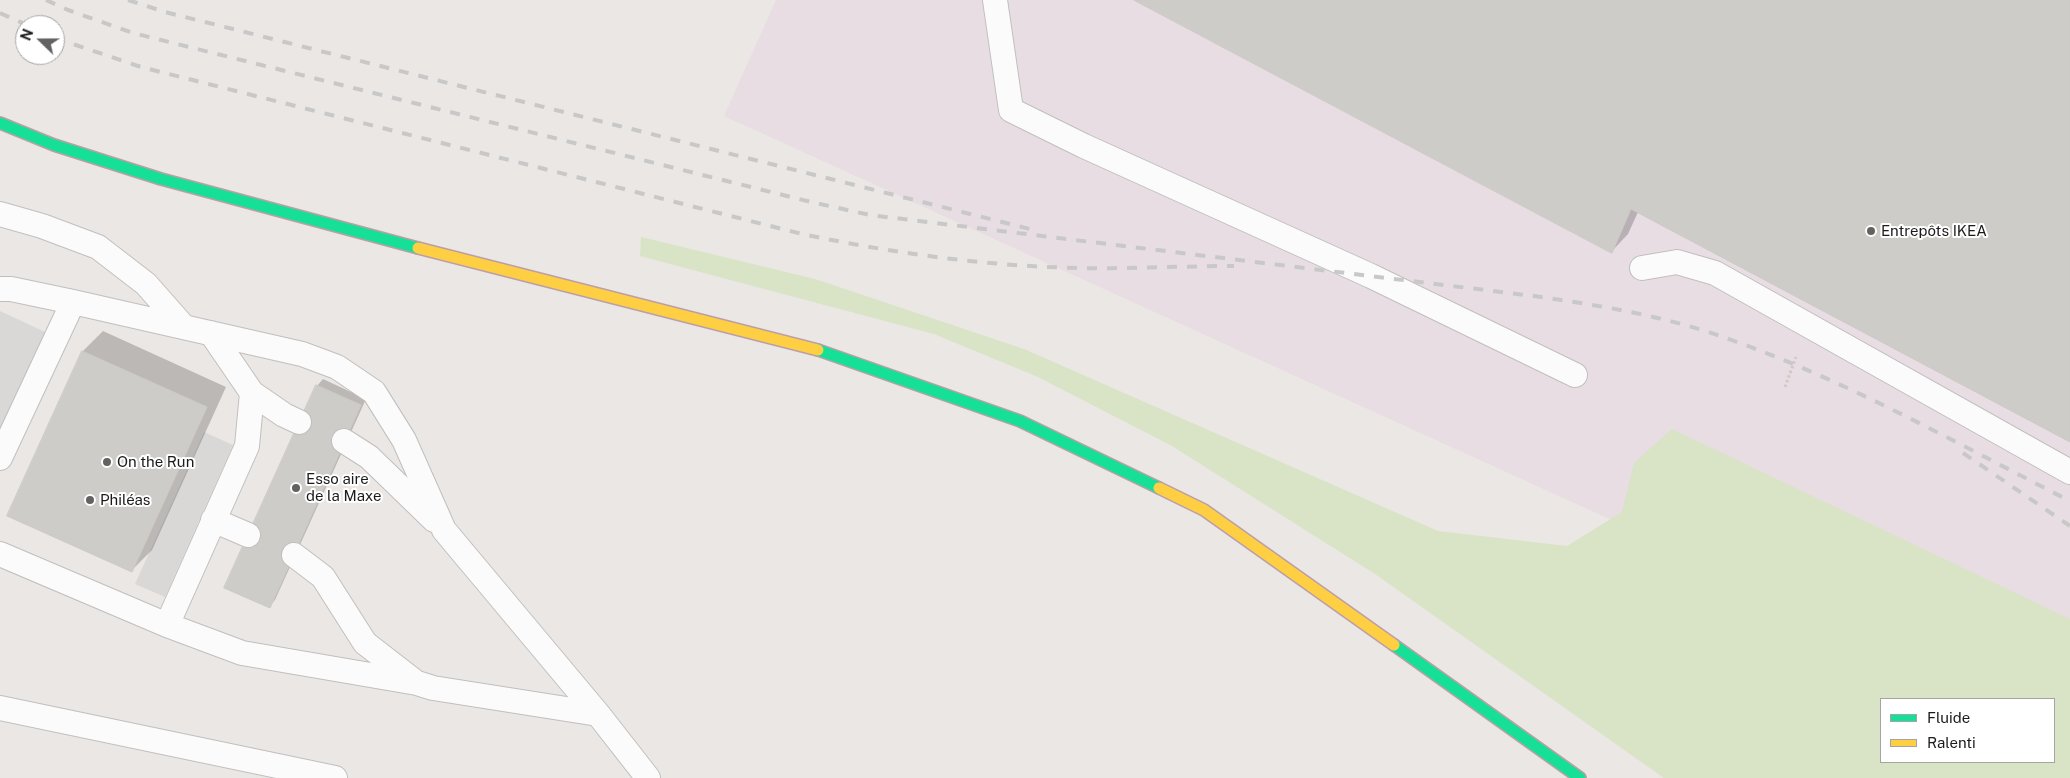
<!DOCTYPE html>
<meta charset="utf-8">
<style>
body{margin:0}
#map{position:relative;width:2070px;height:778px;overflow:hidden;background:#eae7e4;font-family:"Public Sans",sans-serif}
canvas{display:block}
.legend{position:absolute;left:1880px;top:698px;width:175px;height:65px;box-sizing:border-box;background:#fff;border:1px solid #a4a4a4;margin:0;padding:6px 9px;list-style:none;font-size:15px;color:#1b1b1b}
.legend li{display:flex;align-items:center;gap:10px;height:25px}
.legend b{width:25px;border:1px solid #a4a4a4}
.north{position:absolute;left:15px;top:15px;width:50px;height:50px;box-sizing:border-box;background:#fff;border:1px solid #a4a4a4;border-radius:50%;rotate:292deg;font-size:14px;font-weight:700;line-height:20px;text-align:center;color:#1b1b1b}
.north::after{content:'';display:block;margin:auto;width:18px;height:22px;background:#636261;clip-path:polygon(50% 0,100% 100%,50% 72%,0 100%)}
</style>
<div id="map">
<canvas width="2070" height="778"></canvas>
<ul class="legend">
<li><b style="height:6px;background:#16e098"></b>Fluide</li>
<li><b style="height:6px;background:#ffcf43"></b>Ralenti</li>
</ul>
<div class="north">N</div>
</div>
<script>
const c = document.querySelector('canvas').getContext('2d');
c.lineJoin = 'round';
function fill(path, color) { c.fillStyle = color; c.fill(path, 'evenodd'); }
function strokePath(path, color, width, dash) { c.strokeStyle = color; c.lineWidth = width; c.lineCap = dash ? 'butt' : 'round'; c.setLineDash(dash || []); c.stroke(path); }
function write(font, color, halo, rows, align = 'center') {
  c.font = font + ' "Public Sans",sans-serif'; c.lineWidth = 4; c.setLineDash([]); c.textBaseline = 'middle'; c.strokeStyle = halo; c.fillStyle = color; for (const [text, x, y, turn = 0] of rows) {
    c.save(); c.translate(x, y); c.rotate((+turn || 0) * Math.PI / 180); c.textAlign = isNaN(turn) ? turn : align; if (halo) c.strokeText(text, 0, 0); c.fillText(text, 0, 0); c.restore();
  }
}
fill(new Path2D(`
 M 776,0 L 2070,0 L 2070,729 L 2054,699 L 2005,699 L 724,116 Z`), '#e7dde3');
fill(new Path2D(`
 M 641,237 L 815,279 L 1024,349 L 1438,531 L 1567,546 L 1622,512 L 1634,463 L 1672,429 L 2070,619 L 2070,778 L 1664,778 L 1375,574 L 1172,446 L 1038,377 L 934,334 L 640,256 ZM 1881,699 L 2054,699 L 2054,762 L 1881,762 Z`), '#d8e4c5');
fill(new Path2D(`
 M 0,311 L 56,337 L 0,458 Z
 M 204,432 L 233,445 L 165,597 L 135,584 Z`), '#dad8d7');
fill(new Path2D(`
 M 1137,0 L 2070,0 L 2070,441 L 1638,212 L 1628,234 L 1612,251 Z
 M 103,331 L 226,387 L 152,550 L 131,571 L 9,515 L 83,351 Z
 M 323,379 L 366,399 L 275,600 L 269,606 L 317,386 Z`), '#0003');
const building = new Path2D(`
 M 1134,0 L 2070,0 L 2070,442 L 1631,209 L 1612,253 Z
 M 82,351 L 207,407 L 132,572 L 7,516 Z
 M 316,385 L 361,405 L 270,608 L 224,588 Z`);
fill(building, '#ceccc9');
strokePath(building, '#cdc9c5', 1);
const lane = new Path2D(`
 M 995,0 L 1011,110 L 1084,146 L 1371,276 L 1575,375
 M 0,214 L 42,226 L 98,247 L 146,284 L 183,326
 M 1642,268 L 1677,262 L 1715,273 L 2070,472
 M 0,289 L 11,289 L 73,302 L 302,354 L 337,367 L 374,392 L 404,440 L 444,530 L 598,714 L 648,778
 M 211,333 L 252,393 L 284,415 L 299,422
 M 344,441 L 369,457 L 434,520
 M 0,458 L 73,302
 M 213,520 L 248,535
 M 0,554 L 167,625 L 242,653 L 417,683 L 433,688 L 598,714
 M 294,555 L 323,577 L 365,643 L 414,681
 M 167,625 L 247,446 L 252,393
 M 0,708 L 335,778`);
const fast = new Path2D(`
 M 0,123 L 54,145 L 161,179 L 418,248
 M 818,350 L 1020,421 L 1159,488
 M 1394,645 L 1580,778`);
const slow = new Path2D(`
 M 418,248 L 818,350
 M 1159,488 L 1204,510 L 1394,645`);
strokePath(lane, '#c1bfbe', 26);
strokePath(fast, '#bc9ea8', 14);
strokePath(slow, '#bc9ea8', 14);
strokePath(new Path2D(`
 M 1785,387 L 1796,357`), '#d4c7c6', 3, [2.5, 2.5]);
strokePath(lane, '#fcfbfb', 24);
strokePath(fast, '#16e098', 11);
strokePath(slow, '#ffcf43', 11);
strokePath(new Path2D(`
 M 46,0 L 68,10 L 133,33 L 811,202 L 870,215 L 1534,296 C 1590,304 1647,313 1702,330 C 1830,371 1950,440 2070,501
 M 128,0 L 165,12 L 1034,230
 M 0,13 L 27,25
 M 55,38 L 141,67 L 802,234 C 893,253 985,266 1078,268 C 1130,269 1182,266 1234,266
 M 1963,453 L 2070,526`), '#c9c8c8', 4, [10, 10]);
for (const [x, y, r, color] of [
 [1871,231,5,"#636261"],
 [107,462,5,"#636261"],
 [296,488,5,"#636261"],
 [90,500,5,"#636261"]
]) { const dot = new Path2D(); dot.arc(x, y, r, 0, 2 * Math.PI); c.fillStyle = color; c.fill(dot); strokePath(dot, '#fff', 2); }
write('15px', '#1b1b1b', '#fff', [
 ["Entrepôts IKEA",1881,231],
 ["On the Run",117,462],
 ["Esso aire",306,479],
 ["de la Maxe",306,496],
 ["Philéas",100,500]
], 'left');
</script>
